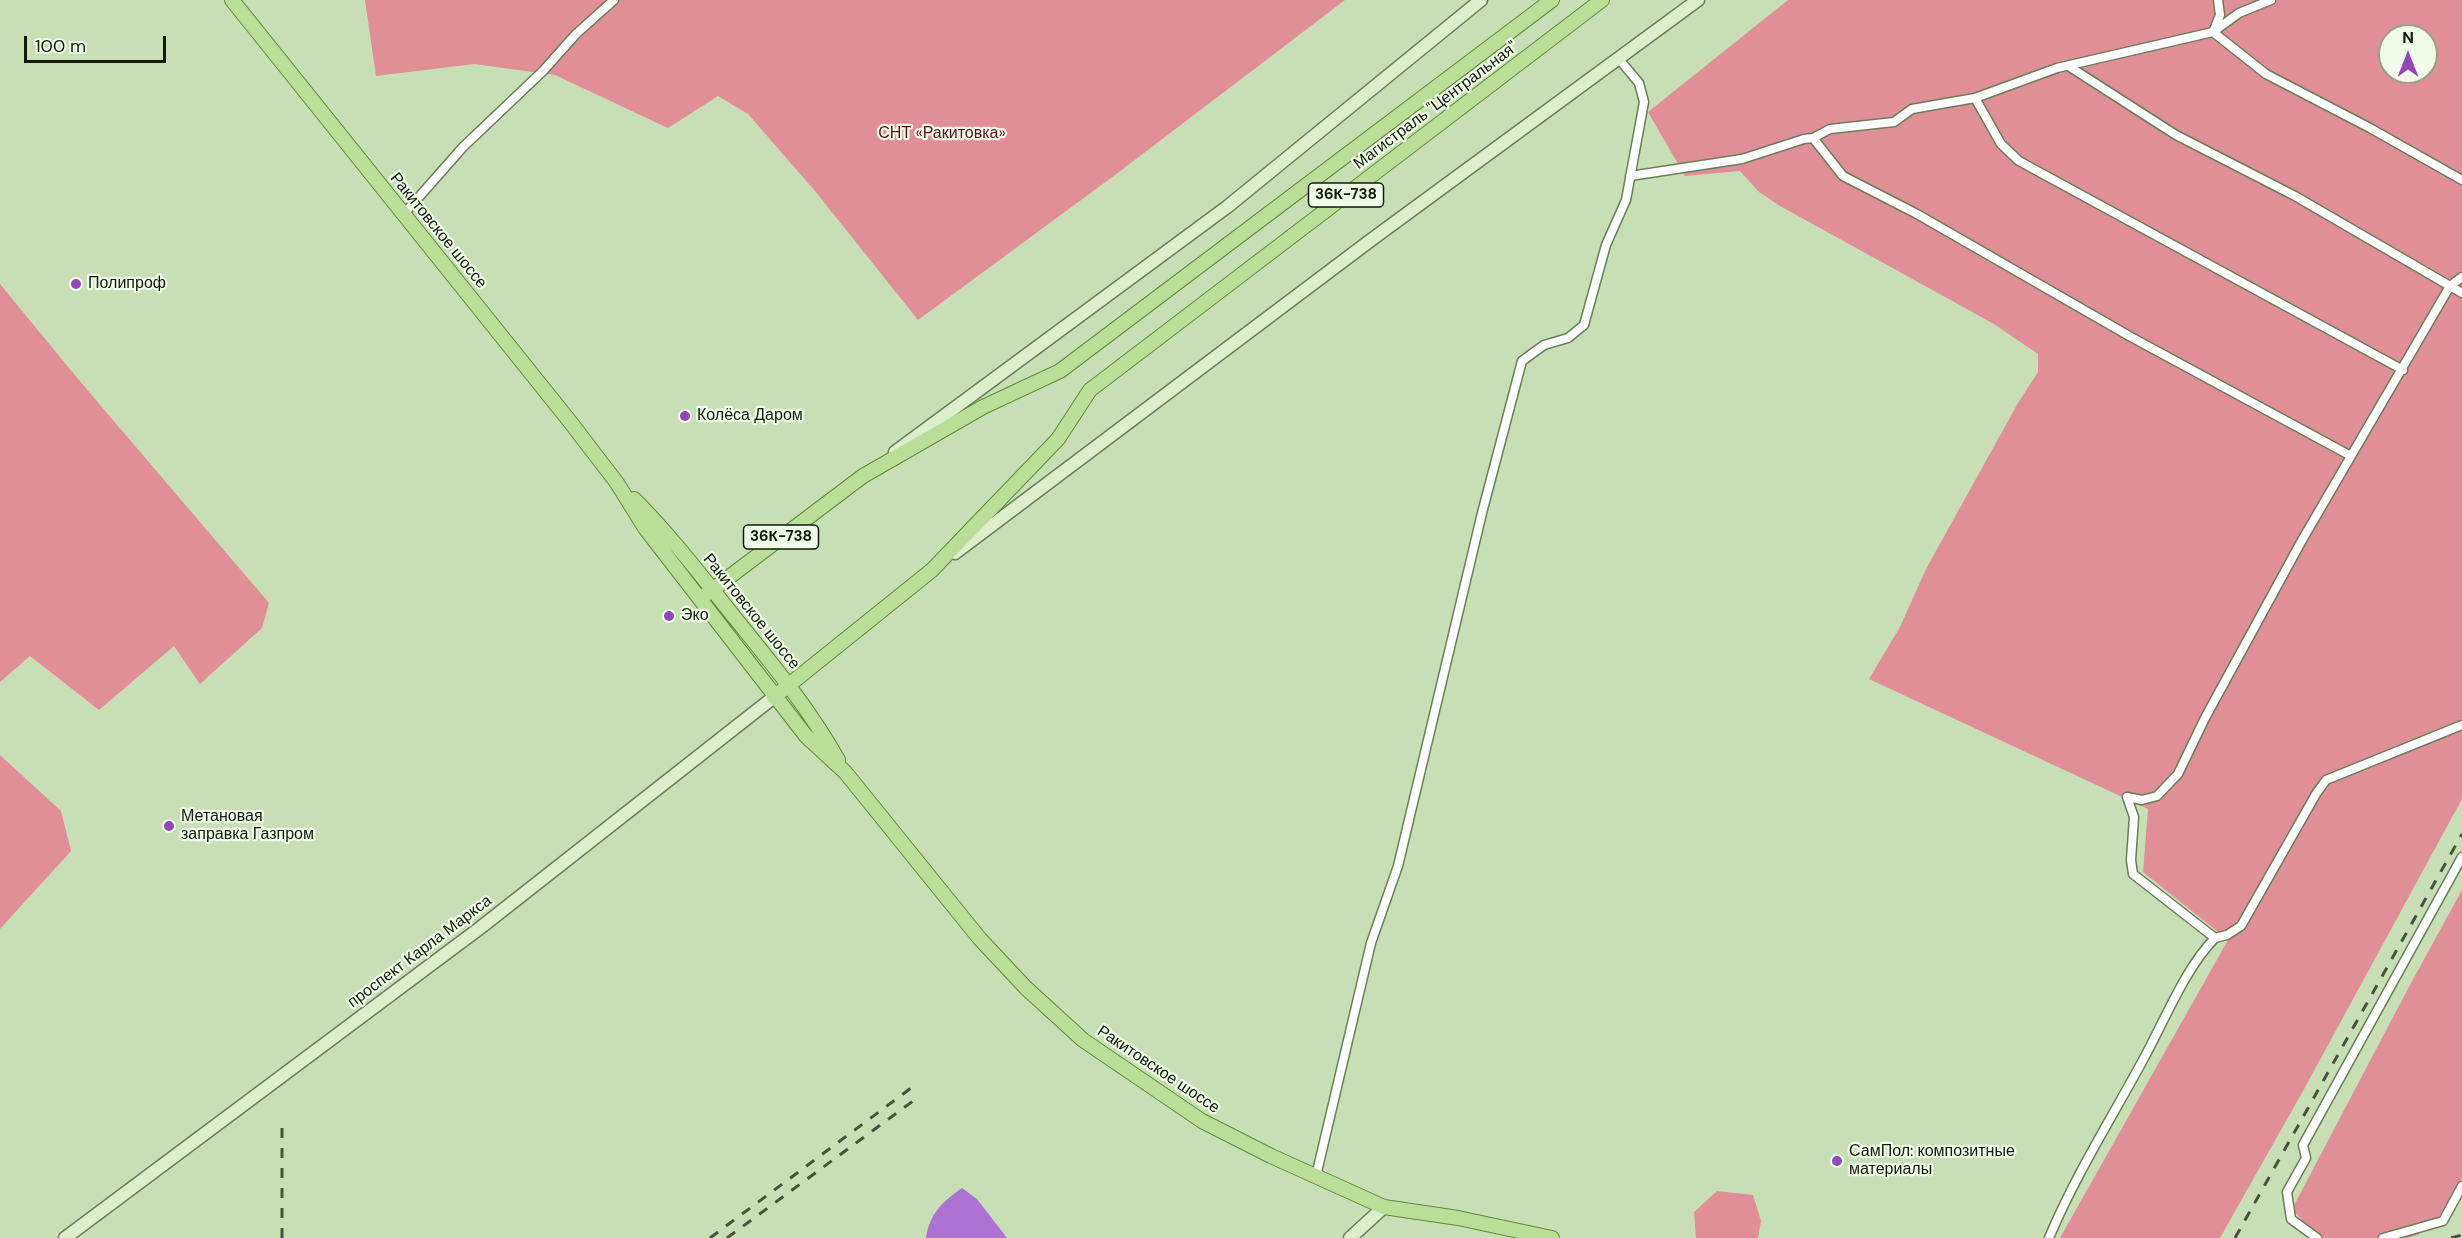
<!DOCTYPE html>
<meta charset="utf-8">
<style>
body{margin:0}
#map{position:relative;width:2462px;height:1238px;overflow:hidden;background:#c8dfb6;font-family:"DM Sans",sans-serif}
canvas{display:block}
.north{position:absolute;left:2378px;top:24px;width:60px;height:60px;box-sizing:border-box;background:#f0fce7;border:2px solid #97a18f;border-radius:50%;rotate:0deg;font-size:16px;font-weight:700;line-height:24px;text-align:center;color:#11190a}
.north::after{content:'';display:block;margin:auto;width:21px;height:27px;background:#9248ba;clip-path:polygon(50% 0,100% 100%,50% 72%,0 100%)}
.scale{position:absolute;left:24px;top:36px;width:142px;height:27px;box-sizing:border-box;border:3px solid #11190a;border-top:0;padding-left:8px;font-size:18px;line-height:21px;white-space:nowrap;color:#11190a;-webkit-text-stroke:4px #f0fce7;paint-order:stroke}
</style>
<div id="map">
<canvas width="2462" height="1238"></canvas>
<div class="north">N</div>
<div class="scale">100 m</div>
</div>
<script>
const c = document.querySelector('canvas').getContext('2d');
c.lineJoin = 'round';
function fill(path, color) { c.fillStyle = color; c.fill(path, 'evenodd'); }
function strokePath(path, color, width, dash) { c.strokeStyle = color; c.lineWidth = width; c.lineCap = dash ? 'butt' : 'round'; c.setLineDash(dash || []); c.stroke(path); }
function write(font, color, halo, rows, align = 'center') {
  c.font = font + ' "DM Sans",sans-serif'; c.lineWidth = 4.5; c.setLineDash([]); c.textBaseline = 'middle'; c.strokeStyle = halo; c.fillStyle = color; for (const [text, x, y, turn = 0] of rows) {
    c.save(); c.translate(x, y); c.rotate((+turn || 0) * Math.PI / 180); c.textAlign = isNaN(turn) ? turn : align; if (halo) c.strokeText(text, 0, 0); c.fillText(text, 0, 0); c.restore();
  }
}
fill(new Path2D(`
 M 365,0 L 1345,0 L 1115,175 L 918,320 L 815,191 L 748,114 L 718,96 L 668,128 L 555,75 L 474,64 L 376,76 Z
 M 1788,0 L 2462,0 L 2462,799 L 2303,1091 L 2220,1238 L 2060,1238 L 2228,940 L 2143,872 L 2148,809 L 1869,679 L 1900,627 L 1926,569 L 2018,403 L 2038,372 L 2038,354 L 1994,324 L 1780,206 L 1759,192 L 1740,171 L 1685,176 L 1648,112 ZM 2390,36 L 2426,36 L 2426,72 L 2390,72 Z
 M 0,284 L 78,379 L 269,603 L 262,628 L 200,684 L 174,646 L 99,710 L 30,656 L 0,682 Z
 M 0,755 L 61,811 L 71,851 L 0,929 Z
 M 2462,890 L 2462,1178 L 2436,1222 L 2418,1235 L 2406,1238 L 2323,1238 L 2317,1236 L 2292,1209 L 2411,983 Z
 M 1717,1191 L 1753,1195 L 1761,1221 L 1758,1238 L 1696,1238 L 1694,1212 Z`), '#e08e98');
fill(new Path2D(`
 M 962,1188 L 977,1199 L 1007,1238 L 926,1238 C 929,1214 943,1201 962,1188 Z`), '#ae72d2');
const street = new Path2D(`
 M 2218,0 L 2220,15 L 2213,32 L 2266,74 L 2370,128 L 2462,180
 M 2070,67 L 2176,135 L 2295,196 L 2462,293
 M 1975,98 L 2001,144 L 2019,161 L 2403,370
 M 1813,138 L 1843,176 L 1917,214 L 2131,337 L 2351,456
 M 1630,176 L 1742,159 L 1804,139 L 1813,138 L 1830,129 L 1894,122 L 1912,109 L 1975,98 L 2057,68 L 2213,32 L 2239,13 L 2271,0
 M 404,214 L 463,147 L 543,71 L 576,34 L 614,0
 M 2127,797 L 2142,800 L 2157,796 L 2178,774 L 2205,718 L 2301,542 L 2450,286 L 2462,277
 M 2215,938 L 2227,935 L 2241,926 L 2316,794 L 2326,780 L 2462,725
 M 1316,1176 L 1371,943 L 1398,866 L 1482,513 L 1522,361 L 1544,345 L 1568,338 L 1584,325 L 1606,245 L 1626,200 L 1644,102 L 1639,83 L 1618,58
 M 2049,1238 C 2075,1176 2111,1119 2143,1060 C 2164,1022 2185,968 2215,938 L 2133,874 L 2131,860 L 2134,817 L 2127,797
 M 2317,1238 L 2291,1219 L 2287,1192 L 2306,1158 L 2303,1145 L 2462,857
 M 2383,1238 L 2443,1221 L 2462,1186`);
const secondary = new Path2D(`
 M 895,452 L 1227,207 L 1481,0
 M 955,553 L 1371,240 L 1698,0
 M 65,1238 L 480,928 L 774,697
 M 1350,1238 L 1384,1207`);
const primary = new Path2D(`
 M 232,0 L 571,423 L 617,483 L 645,528 L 806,736 L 845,772 L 980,939 L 1026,988 L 1083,1040 L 1202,1121 L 1271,1156 L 1384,1207 L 1458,1218 L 1552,1238
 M 634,499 C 671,536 703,578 735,618 C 772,664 809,708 838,760
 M 700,599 L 863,476 L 983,407 L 1060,371 L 1552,0
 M 774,697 L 932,570 L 1058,439 L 1090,390 L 1602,0`);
strokePath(street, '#6a7e59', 11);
strokePath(secondary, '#6a7e59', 15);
strokePath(primary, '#618b38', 16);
strokePath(street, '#fff', 8);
strokePath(secondary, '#dceecb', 12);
strokePath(primary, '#bade97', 14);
strokePath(new Path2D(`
 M 282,1238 L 282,1127
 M 710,1238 L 915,1085
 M 727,1238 L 913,1101
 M 2235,1238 L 2462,834
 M 2451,1238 L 2462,1235`), '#47543d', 3, [10, 10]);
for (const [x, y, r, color] of [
 [76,284,6,"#9248ba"],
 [685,416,6,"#9248ba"],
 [669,616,6,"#9248ba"],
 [169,826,6,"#9248ba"],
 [1837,1161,6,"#9248ba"]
]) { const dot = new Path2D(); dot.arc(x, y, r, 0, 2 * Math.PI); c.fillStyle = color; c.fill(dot); strokePath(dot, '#f0fce7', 2); }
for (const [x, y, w] of [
 [1346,195,75],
 [781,537,75]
]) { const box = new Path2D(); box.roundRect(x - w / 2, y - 12, w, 24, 4.5); c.fillStyle = '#f0fce7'; c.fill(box); strokePath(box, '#11190a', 1.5); }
write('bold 15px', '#11190a', null, [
 ["36К-738",1346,195],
 ["36К-738",781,537]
]);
write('16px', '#11190a', '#f0fce7', [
 ["Магистраль \"Центральная\"",1436,106,-37],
 ["Ракитовское шоссе",438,231,51],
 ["Ракитовское шоссе",751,612,51],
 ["проспект Карла Маркса",420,952,-37],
 ["Ракитовское шоссе",1158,1070,34]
]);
write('16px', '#5c0f23', '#f0fce7', [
 ["СНТ «Ракитовка»",942,134]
]);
write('16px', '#11190a', '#f0fce7', [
 ["Полипроф",88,284],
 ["Колёса Даром",697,416],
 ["Эко",681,616],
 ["Метановая",181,817],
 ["заправка Газпром",181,835],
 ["СамПол: композитные",1849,1152],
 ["материалы",1849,1170]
], 'left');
</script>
